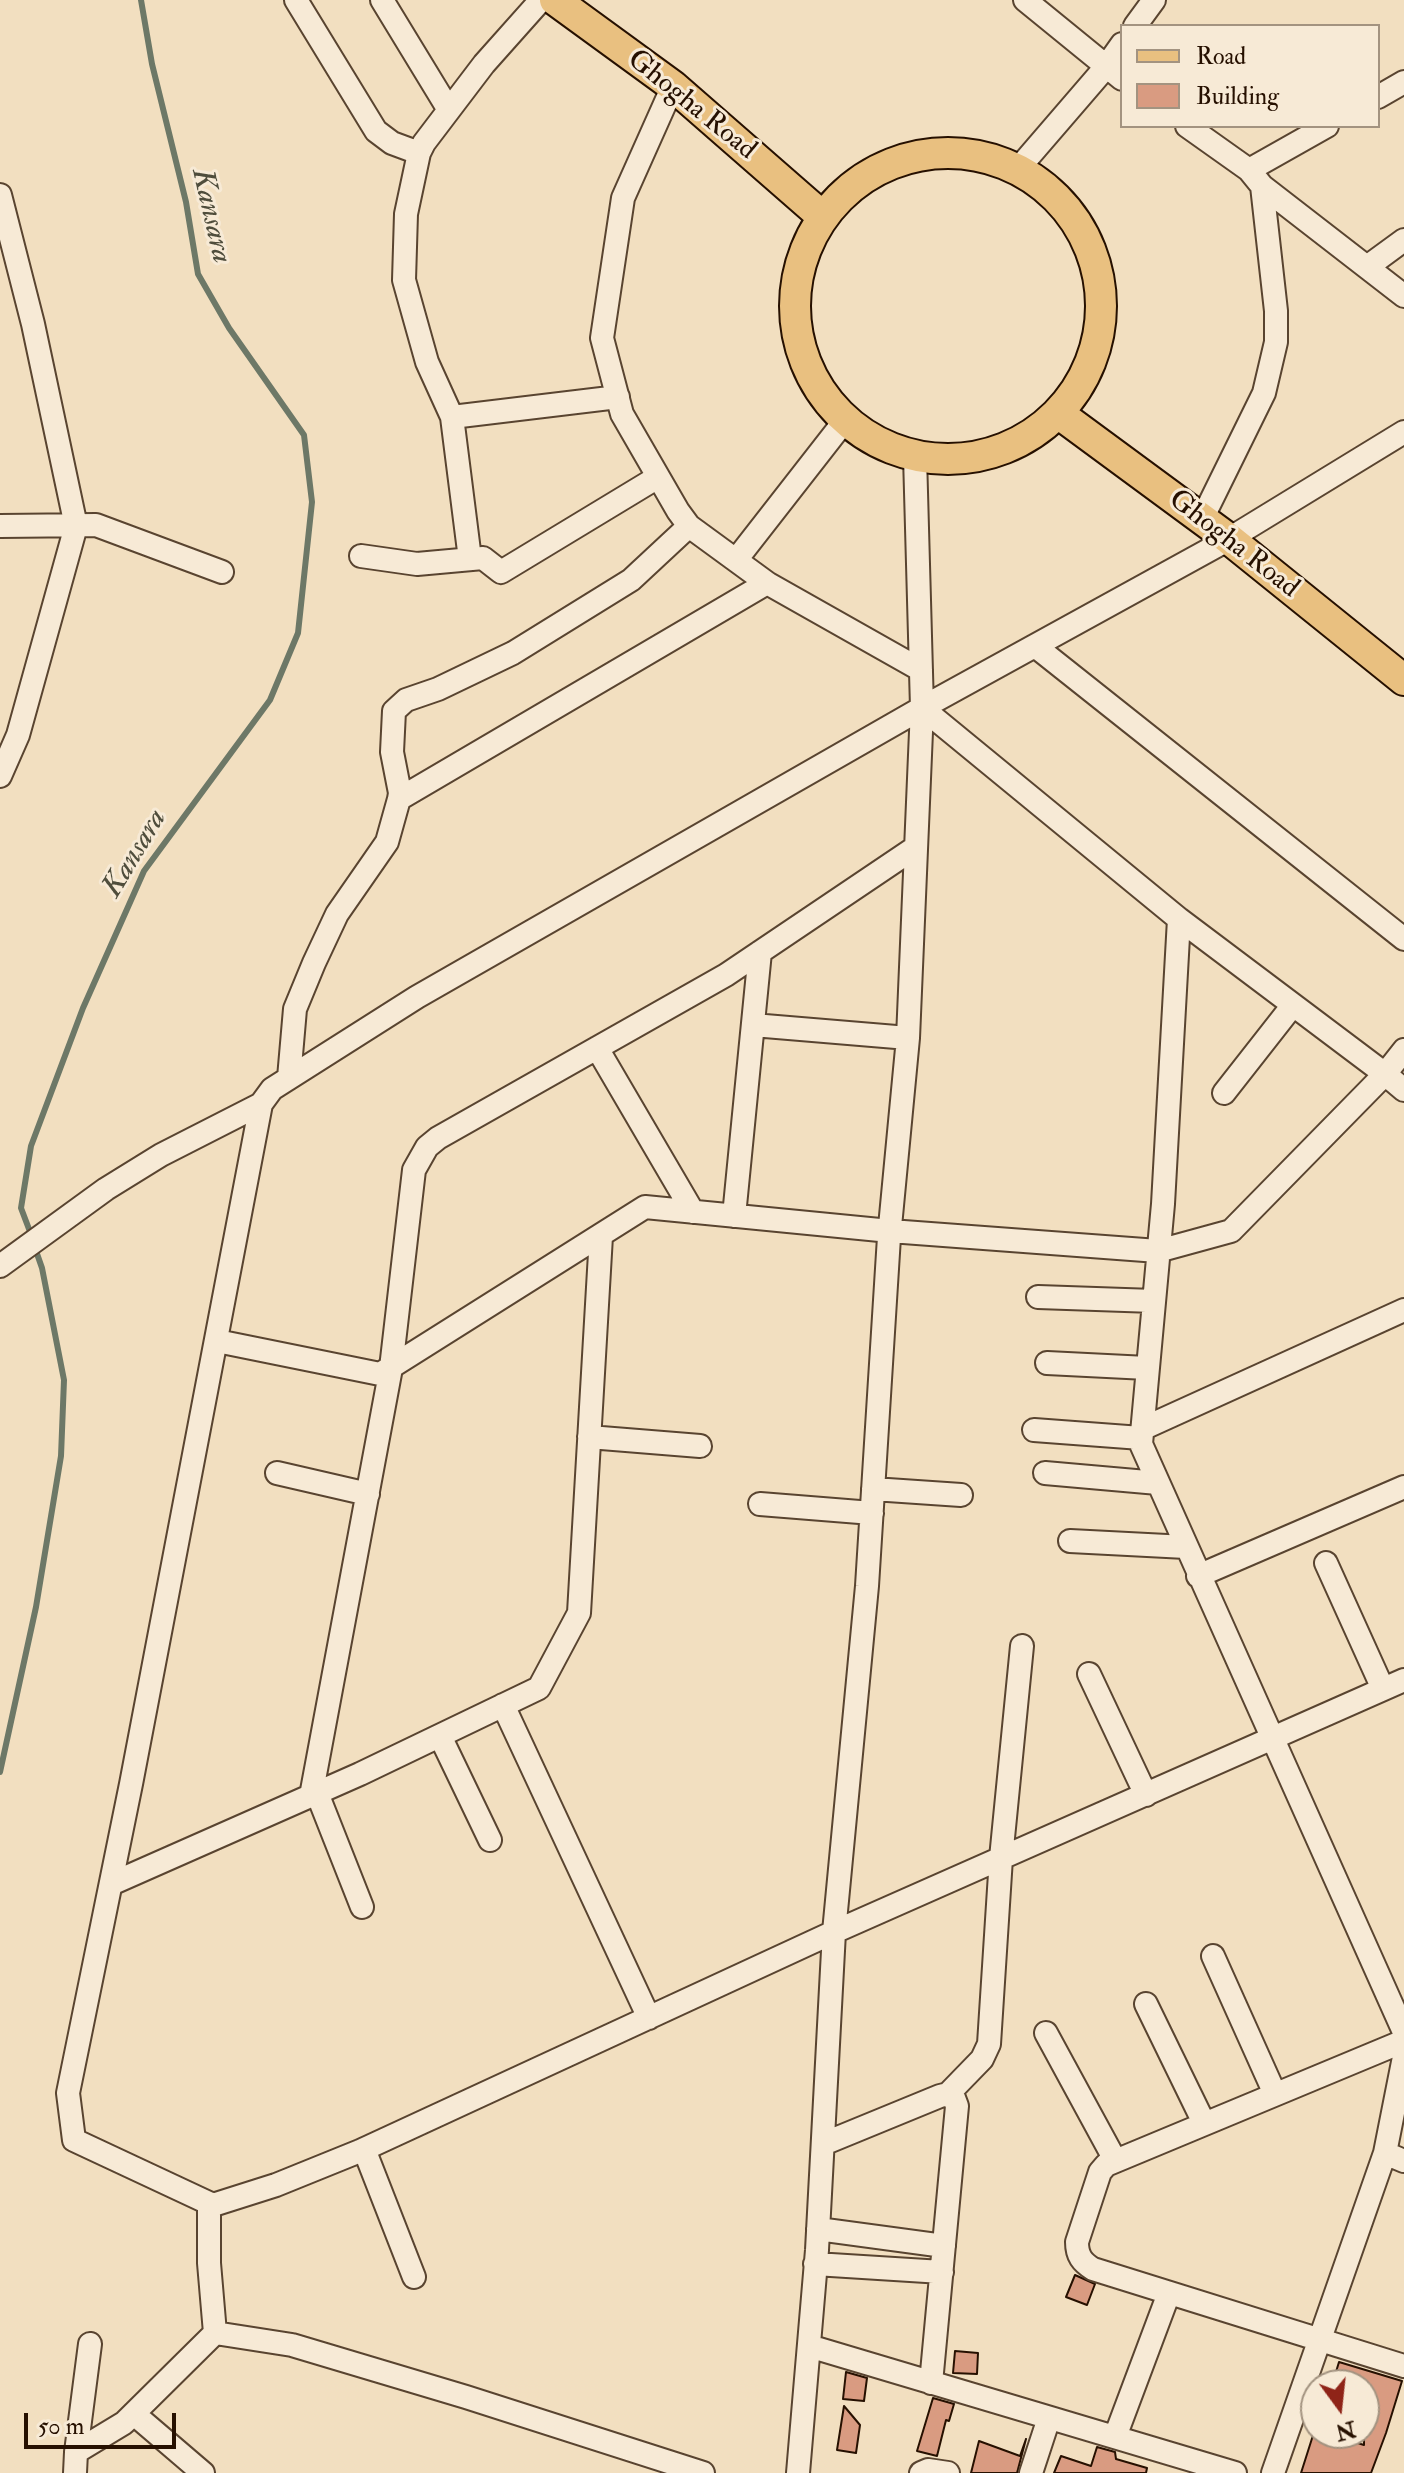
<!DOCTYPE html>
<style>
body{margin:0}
#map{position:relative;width:1404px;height:2473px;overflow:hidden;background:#f2dfc0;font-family:"IM FELL Double Pica",serif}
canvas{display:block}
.legend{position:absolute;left:1120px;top:24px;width:260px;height:104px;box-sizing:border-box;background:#f7ead6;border:2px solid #a39380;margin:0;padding:10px 14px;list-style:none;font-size:24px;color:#261000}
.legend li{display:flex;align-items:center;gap:16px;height:40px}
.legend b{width:40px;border:2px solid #a39380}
.north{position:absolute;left:1300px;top:2369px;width:80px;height:80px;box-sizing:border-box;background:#f7ead6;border:2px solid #a39380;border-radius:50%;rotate:165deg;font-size:22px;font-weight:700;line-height:32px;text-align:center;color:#261000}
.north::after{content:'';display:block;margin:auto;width:28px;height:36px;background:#8f2418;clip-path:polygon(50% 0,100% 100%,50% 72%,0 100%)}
.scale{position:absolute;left:24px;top:2413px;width:152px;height:36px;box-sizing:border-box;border:4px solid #261000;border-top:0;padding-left:10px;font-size:24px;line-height:28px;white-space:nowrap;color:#261000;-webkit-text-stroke:6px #f7ead6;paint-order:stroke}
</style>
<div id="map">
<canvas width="1404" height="2473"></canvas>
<ul class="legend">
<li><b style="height:10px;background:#e9c080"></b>Road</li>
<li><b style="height:22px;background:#d99b81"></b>Building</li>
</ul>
<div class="north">N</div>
<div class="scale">50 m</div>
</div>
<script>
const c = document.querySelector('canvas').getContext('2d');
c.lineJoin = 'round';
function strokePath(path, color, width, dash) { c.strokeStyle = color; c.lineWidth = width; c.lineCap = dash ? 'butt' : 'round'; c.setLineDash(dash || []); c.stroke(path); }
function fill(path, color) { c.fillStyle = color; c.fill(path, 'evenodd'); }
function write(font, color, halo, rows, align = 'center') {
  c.font = font + ' "IM FELL Double Pica",serif'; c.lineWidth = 6; c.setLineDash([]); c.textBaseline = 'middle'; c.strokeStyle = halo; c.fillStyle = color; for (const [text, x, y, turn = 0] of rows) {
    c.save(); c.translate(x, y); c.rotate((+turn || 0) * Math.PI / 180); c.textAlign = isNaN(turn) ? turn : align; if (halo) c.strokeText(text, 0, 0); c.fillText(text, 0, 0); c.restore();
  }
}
strokePath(new Path2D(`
 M 32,1237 L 21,1208 L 31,1146 L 83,1008 L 144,871 L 270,700 L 298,633 L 312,502 L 304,435 L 229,328 L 198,274 L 186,202 L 152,64 L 141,0
 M 0,1772 L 36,1607 L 61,1456 L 64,1380 L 42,1268 L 35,1248`), '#6d7867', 6);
const building = new Path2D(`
 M 1075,2275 L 1095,2284 L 1087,2305 L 1066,2297 Z
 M 955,2351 L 978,2353 L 977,2374 L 953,2373 Z
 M 1339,2362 L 1402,2381 L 1386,2433 L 1371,2473 L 1301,2473 L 1315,2429 L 1316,2433 L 1326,2433 L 1364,2445 L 1364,2385 L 1332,2385 Z
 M 846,2372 L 867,2378 L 864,2401 L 843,2399 Z
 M 933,2398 L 954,2404 L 949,2421 L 946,2420 L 937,2456 L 917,2451 Z
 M 844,2406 L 860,2425 L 856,2453 L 837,2450 Z
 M 1026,2439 L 1017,2473 L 971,2473 L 979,2441 L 1020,2456 Z
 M 1097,2447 L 1115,2452 L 1116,2459 L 1147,2468 L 1146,2473 L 1054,2473 L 1061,2456 L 1091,2466 Z`);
fill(building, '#d99b81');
strokePath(building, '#261000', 2);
const minor = new Path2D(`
 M 296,0 L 376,131 L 392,143 L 419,153
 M 382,0 L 449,110
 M 541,0 L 484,64 L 424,143 L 419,153 L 406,214 L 404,280 L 427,362 L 452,417 L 618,397
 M 1025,0 L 1122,79
 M 1135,26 L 1154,0
 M 1378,97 L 1404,82
 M 1187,126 L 1249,170 L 1262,186 L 1404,296
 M 1018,169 L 1105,68 L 1122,44
 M 1249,170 L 1327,126
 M 0,195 L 33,324 L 76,526 L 18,735 L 0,776
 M 1367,267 L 1404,240
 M 452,417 L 470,559
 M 1404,432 L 1229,539 L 929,704 L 417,997 L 272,1089 L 261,1104 L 131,1784 L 68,2093 L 74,2140 L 213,2205 L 276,2185 L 360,2151 L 834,1932 L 1404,1680
 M 1202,519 L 1264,393 L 1276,342 L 1276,311 L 1262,186
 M 0,526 L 96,525 L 222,572
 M 689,526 L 767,583 L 921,670
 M 361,556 L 417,564 L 483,558 L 501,572 L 658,477
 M 736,560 L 846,419
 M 1035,646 L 1404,939
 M 922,708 L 1179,919 L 1163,1204 L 1141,1444 L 1404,2032
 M 399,799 L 767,583
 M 1179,919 L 1385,1074 L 1404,1050
 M 753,1025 L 908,1038
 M 597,1048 L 693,1212
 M 289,1078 L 295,1009 L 314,963 L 337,914 L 387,842 L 399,799 L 400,793 L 392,752 L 394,711 L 406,700 L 438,689 L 513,653 L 631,580 L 689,526 L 678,511 L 622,414 L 602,338 L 623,198 L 673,86
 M 1224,1093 L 1293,1005
 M 734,1216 L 760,952
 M 0,1266 L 106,1189 L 161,1155 L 261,1104
 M 1038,1297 L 1154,1301
 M 217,1341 L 380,1374 L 645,1207 L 890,1231 L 1158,1251 L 1231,1231 L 1385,1074 L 1404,1090
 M 1047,1363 L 1147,1368
 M 1142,1429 L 1404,1310
 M 1034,1430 L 1141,1438
 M 589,1437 L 700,1446
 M 277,1473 L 368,1494
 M 1045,1473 L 1158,1483
 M 873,1489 L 961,1495
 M 760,1504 L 872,1513
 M 1070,1541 L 1186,1547
 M 1326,1563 L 1383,1689
 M 1198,1576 L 1404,1487
 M 1089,1674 L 1146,1795
 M 503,1705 L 649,2018
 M 440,1736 L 490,1840
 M 317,1793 L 362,1907
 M 311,1796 L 391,1368 L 414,1170 L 427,1147 L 438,1138 L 726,975 L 916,847
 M 111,1884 L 360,1774 L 539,1688 L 579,1613 L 601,1236
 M 1213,1956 L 1275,2094
 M 1146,2004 L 1204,2123
 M 1046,2033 L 1115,2160
 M 1404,2041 L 1106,2165 L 1100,2172 L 1077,2242 C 1077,2256 1082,2262 1093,2269 L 1404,2366
 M 1404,2057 L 1385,2153 L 1404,2161
 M 948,2094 L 982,2059 L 989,2044 L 1001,1858 L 1022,1646
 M 823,2144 L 940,2096 L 948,2094 L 954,2098 L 957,2106 L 931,2383
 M 364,2149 L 414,2277
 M 209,2203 L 209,2263 L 215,2333
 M 818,2229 L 944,2246
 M 815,2264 L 942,2272
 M 809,2346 L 1235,2473
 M 134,2414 L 203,2473
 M 1115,2437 L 1169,2293
 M 76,2452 L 90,2344
 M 75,2473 L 76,2452 L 124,2423 L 215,2333 L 292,2345 L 466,2397 L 703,2473
 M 798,2473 L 817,2250 L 834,1932 L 867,1586 L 889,1237 L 908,1038 L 922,708 L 915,456
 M 921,2473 L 928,2470 L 948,2473
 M 1031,2473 L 1049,2418
 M 1273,2473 L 1385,2153`);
const major = new Path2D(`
 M 555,0 L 673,86 L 823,217
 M795 306a153 153 0 1 1 306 0a153 153 0 1 1-306 0Z
 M 1058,413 L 1229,539 L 1404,680`);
strokePath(minor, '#594430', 26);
strokePath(major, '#261000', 34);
strokePath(minor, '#f7ead6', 22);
strokePath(major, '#e9c080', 30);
write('28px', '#261000', '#f7ead6', [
 ["Ghogha Road",691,106,39],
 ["Ghogha Road",1233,545,38]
]);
write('italic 30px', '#4f4d3c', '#f7ead6', [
 ["Kansara",210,216,77],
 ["Kansara",136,854,-59]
]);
</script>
